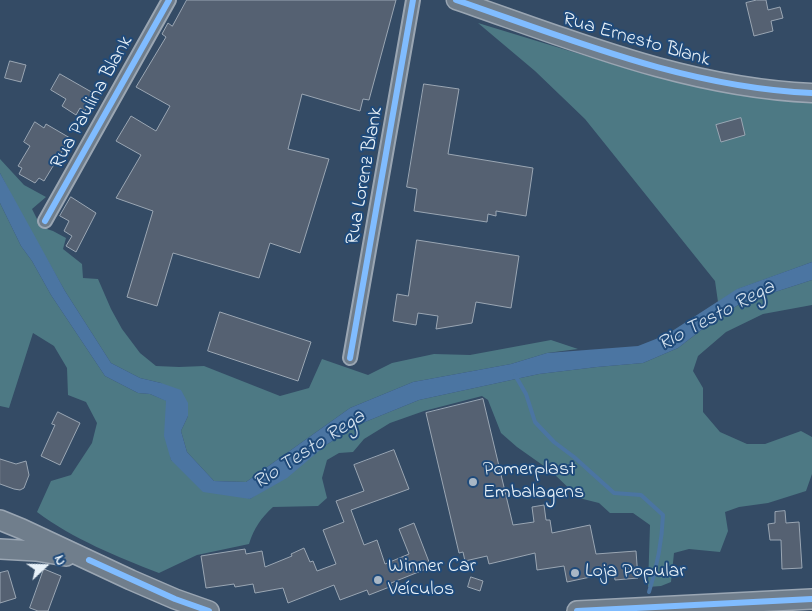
<!DOCTYPE html>
<meta charset="utf-8">
<style>
body{margin:0}
#map{position:relative;width:812px;height:611px;overflow:hidden;background:#344b65;font-family:"Indie Flower",sans-serif}
canvas{display:block}
.north{position:absolute;left:20px;top:541px;width:50px;height:50px;-webkit-text-stroke:4px #1f4a7a;paint-order:stroke;rotate:69deg;font-size:14px;font-weight:700;line-height:20px;text-align:center;color:#e8f1f8}
.north::after{content:'';display:block;margin:auto;width:18px;height:22px;background:#e8f1f8;clip-path:polygon(50% 0,100% 100%,50% 72%,0 100%)}
</style>
<div id="map">
<canvas width="812" height="611"></canvas>
<div class="north">N</div>
</div>
<script>
const c = document.querySelector('canvas').getContext('2d');
c.lineJoin = 'round';
function fill(path, color) { c.fillStyle = color; c.fill(path, 'evenodd'); }
function strokePath(path, color, width, dash) { c.strokeStyle = color; c.lineWidth = width; c.lineCap = dash ? 'butt' : 'round'; c.setLineDash(dash || []); c.stroke(path); }
function write(font, color, halo, rows, align = 'center') {
  c.font = font + ' "Indie Flower",sans-serif'; c.lineWidth = 4; c.setLineDash([]); c.textBaseline = 'middle'; c.strokeStyle = halo; c.fillStyle = color; for (const [text, x, y, turn = 0] of rows) {
    c.save(); c.translate(x, y); c.rotate((+turn || 0) * Math.PI / 180); c.textAlign = isNaN(turn) ? turn : align; if (halo) c.strokeText(text, 0, 0); c.fillText(text, 0, 0); c.restore();
  }
}
fill(new Path2D(`
 M 478,23 L 642,73 L 744,92 L 812,99 L 812,262 L 738,289 L 718,302 L 715,281 L 585,119 L 535,71 Z
 M 0,159 L 24,185 L 46,197 L 32,209 L 41,227 L 53,231 L 66,238 L 63,249 L 82,264 L 83,278 L 98,279 L 111,309 L 122,329 L 140,353 L 156,366 L 179,367 L 204,366 L 280,396 L 309,388 L 322,359 L 368,375 L 392,363 L 434,354 L 470,355 L 551,340 L 578,349 L 547,353 L 511,364 L 413,382 L 350,408 L 246,482 L 214,481 L 187,452 L 181,431 L 188,416 L 161,383 L 140,378 L 111,363 L 65,291 L 21,214 L 0,173 Z
 M 0,203 L 21,246 L 32,261 L 51,295 L 105,376 L 138,393 L 150,394 L 167,401 L 166,416 L 171,460 L 250,499 L 326,445 L 360,424 L 419,400 L 539,374 L 597,367 L 643,363 L 678,348 L 705,327 L 741,303 L 812,280 L 812,305 L 763,314 L 726,332 L 698,356 L 693,371 L 703,388 L 703,412 L 720,432 L 747,444 L 765,444 L 801,431 L 812,437 L 812,474 L 806,491 L 768,503 L 739,507 L 725,512 L 728,531 L 720,552 L 689,549 L 674,553 L 671,582 L 661,586 L 648,587 L 650,525 L 633,513 L 610,513 L 599,503 L 579,498 L 551,471 L 517,447 L 501,433 L 488,400 L 482,396 L 424,411 L 390,423 L 364,439 L 353,452 L 339,453 L 327,460 L 322,478 L 327,498 L 318,506 L 273,507 C 261,518 254,528 249,544 L 197,555 L 159,573 C 118,557 73,539 37,512 L 51,481 L 71,475 L 92,443 L 97,423 L 86,402 L 68,395 L 67,368 L 54,346 L 33,333 L 9,408 L 0,406 Z`), '#4d7984');
fill(new Path2D(`
 M 0,173 L 65,291 L 111,363 L 140,378 L 161,383 L 181,390 L 188,403 L 188,416 L 181,431 L 187,452 L 214,481 L 246,482 L 350,408 L 413,382 L 511,364 L 547,353 L 638,346 L 666,335 L 737,289 L 812,262 L 812,280 L 741,303 L 705,327 L 678,348 L 643,363 L 597,367 L 539,374 L 419,400 L 360,424 L 326,445 L 287,478 L 250,499 L 203,492 L 171,460 L 164,436 L 166,401 L 150,394 L 138,393 L 105,376 L 51,295 L 32,261 L 21,246 L 0,203 Z`), '#4b75a2');
strokePath(new Path2D(`
 M 515,375 L 526,394 L 535,422 L 554,442 L 574,457 L 614,493 L 641,495 L 663,515 C 662,542 657,567 649,592`), '#4b75a2', 4);
const building = new Path2D(`
 M 187,0 L 396,0 L 369,100 L 363,99 L 360,111 L 302,94 L 288,149 L 329,159 L 300,253 L 270,243 L 259,278 L 173,253 L 157,306 L 127,297 L 153,211 L 116,198 L 141,155 L 116,141 L 131,116 L 156,131 L 170,106 L 136,87 L 166,37 L 162,34 L 168,23 L 172,26 Z
 M 757,0 L 766,0 L 768,10 L 780,7 L 783,18 L 771,21 L 773,31 L 754,36 L 746,3 Z
 M 10,61 L 26,65 L 21,82 L 5,78 Z
 M 60,74 L 95,94 L 85,111 L 80,108 L 76,115 L 62,106 L 66,99 L 51,90 Z
 M 424,84 L 459,89 L 448,154 L 533,168 L 526,216 L 496,211 L 496,216 L 488,214 L 487,222 L 414,211 L 417,189 L 407,187 Z
 M 741,118 L 745,135 L 721,142 L 716,125 Z
 M 35,122 L 44,128 L 46,124 L 70,138 L 44,181 L 39,178 L 35,183 L 19,174 L 22,168 L 18,166 L 30,146 L 24,142 Z
 M 71,197 L 96,213 L 76,252 L 66,246 L 72,236 L 64,231 L 69,221 L 60,216 Z
 M 417,240 L 519,256 L 511,308 L 476,302 L 472,323 L 436,329 L 438,316 L 418,313 L 416,325 L 393,321 L 397,294 L 408,296 Z
 M 220,312 L 311,342 L 298,381 L 208,351 Z
 M 483,399 L 513,525 L 534,522 L 532,507 L 544,505 L 546,520 L 550,520 L 552,533 L 590,525 L 596,554 L 636,551 L 638,578 L 615,580 L 614,572 L 567,582 L 564,566 L 537,570 L 535,553 L 489,564 L 487,556 L 465,561 L 463,552 L 459,553 L 426,413 Z
 M 58,412 L 80,423 L 60,465 L 41,456 L 55,425 L 52,424 Z
 M 394,450 L 409,489 L 351,510 L 364,545 L 377,540 L 385,564 L 409,554 L 399,529 L 414,523 L 431,567 L 391,583 L 392,586 L 369,595 L 367,590 L 340,600 L 334,585 L 288,603 L 283,588 L 255,593 L 253,584 L 235,587 L 234,584 L 206,588 L 201,556 L 245,549 L 246,554 L 262,551 L 265,567 L 292,556 L 291,554 L 304,548 L 310,562 L 313,561 L 317,571 L 336,564 L 323,530 L 344,522 L 336,501 L 364,491 L 354,465 Z
 M 0,459 L 16,464 L 26,461 L 29,475 L 24,488 L 20,490 L 14,489 L 0,484 Z
 M 785,511 L 786,523 L 799,522 L 802,568 L 782,569 L 781,540 L 770,540 L 768,524 L 775,523 L 775,512 Z
 M 44,569 L 61,576 L 48,611 L 38,611 L 30,608 Z
 M 8,571 L 16,598 L 0,603 L 0,573 Z
 M 471,577 L 483,581 L 480,591 L 468,587 Z`);
fill(building, '#556172');
strokePath(building, '#9aa6b3', 1);
const street = new Path2D(`
 M 45,221 L 169,0
 M 350,358 L 413,0`);
const secondary = new Path2D(`
 M 456,0 C 572,40 688,88 812,93`);
const primary = new Path2D(`
 M 0,520 L 22,529 L 131,580 L 175,599 L 209,611
 M 0,549 L 36,551 L 66,556
 M 577,611 L 812,599`);
strokePath(street, '#9aa6b3', 16);
strokePath(secondary, '#9aa6b3', 21);
strokePath(primary, '#9aa6b3', 22);
strokePath(street, '#707e8c', 12);
strokePath(secondary, '#707e8c', 18);
strokePath(primary, '#707e8c', 19);
strokePath(new Path2D(`
 M 456,0 C 572,40 688,88 812,93
 M 45,221 L 169,0
 M 350,358 L 413,0
 M 89,560 L 175,599 L 209,611
 M 577,611 L 812,599`), '#80bcff', 6);
for (const [x, y, r, color] of [
 [473,482,5,"#a9b7c5"],
 [575,573,5,"#a9b7c5"],
 [378,580,5,"#a9b7c5"]
]) { const dot = new Path2D(); dot.arc(x, y, r, 0, 2 * Math.PI); c.fillStyle = color; c.fill(dot); strokePath(dot, '#1f4a7a', 2); }
write('20px', '#e8f1f8', '#1f4a7a', [
 ["Rua Ernesto Blank",636,41,16],
 ["Rua Paulina Blank",93,103,-61],
 ["Rua Lorenz Blank",366,176,-80]
]);
write('20px', '#e8f1f8', '#1f4a7a', [
 ["Pomerplast",483,471],
 ["Embalagens",483,494],
 ["Winner Car",388,568],
 ["Veículos",388,591],
 ["Loja Popular",585,573]
], 'left');
write('italic 21px', '#d1dfec', '#1f4a7a', [
 ["Rio Testo Rega",717,317,-28],
 ["Rio Testo Rega",310,451,-33]
]);
</script>
